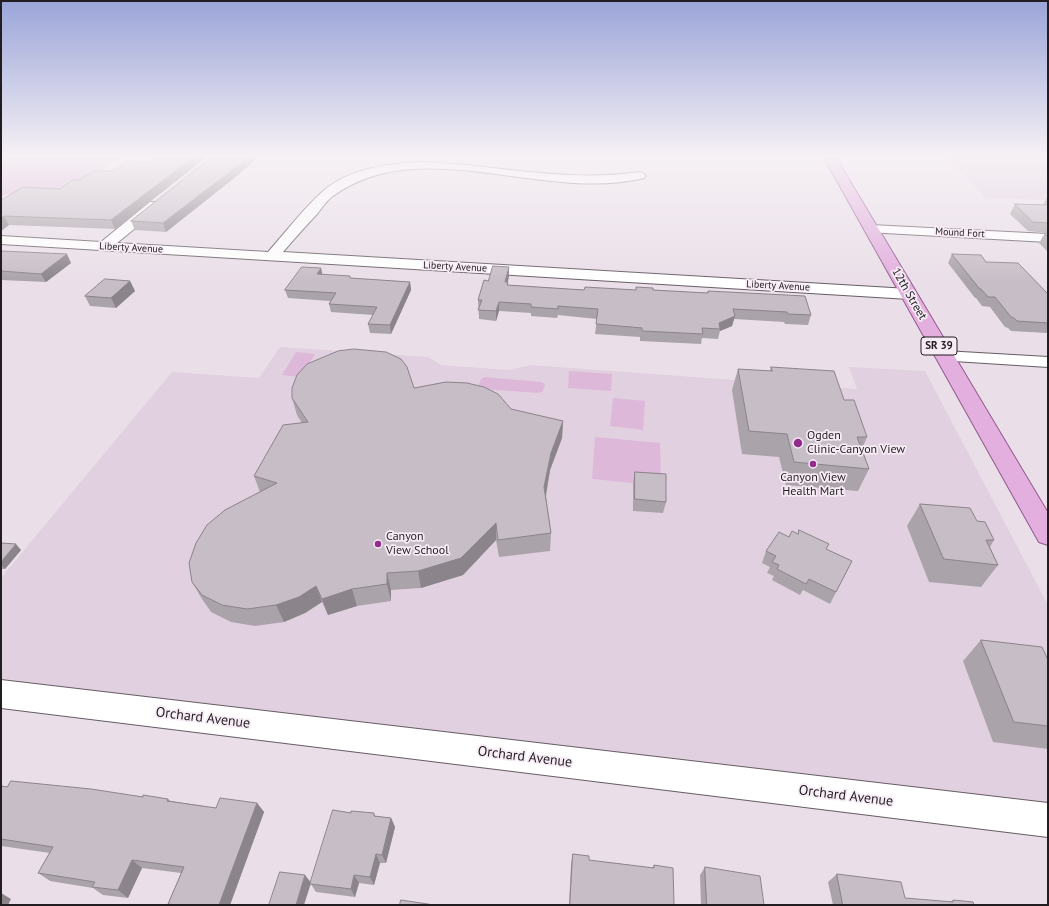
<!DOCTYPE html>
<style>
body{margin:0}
#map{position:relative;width:1049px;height:906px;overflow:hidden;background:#eadfe8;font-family:"PT Sans",sans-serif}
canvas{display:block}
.frame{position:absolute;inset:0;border:2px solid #211d20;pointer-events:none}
</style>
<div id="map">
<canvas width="1049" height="906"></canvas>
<div class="frame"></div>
</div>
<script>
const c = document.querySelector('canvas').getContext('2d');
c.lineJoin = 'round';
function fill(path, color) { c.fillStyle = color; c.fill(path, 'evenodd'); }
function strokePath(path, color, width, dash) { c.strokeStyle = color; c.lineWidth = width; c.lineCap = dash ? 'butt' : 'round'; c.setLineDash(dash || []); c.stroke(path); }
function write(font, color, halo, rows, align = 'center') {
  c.font = font + ' "PT Sans",sans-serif'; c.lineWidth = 3.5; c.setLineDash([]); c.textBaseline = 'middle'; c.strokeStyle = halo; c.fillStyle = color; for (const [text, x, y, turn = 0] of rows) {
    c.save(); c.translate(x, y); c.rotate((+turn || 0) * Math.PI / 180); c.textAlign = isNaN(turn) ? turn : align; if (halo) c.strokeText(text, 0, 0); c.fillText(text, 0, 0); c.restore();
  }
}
fill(new Path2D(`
 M 945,156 L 1048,156 L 1048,200 L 986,198 Z
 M 280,347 L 428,357 L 441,365 L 508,370 L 531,365 L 857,389 L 849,367 L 925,371 L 1048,605 L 1048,805 L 1,686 L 1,578 L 172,372 L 259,378 Z`), '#e1d0df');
fill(new Path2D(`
 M 1,156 L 123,156 L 60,197 L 7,194 L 1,197 Z
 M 296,352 L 315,354 L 301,377 L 282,375 Z
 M 569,371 L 612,374 L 611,391 L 568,388 Z
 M 484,377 L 541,382 L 545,384 L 543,391 L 539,393 L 481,389 L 478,387 L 481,379 Z
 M 613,398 L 645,401 L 643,430 L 610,426 Z
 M 595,437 L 660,443 L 661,486 L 592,479 Z`), '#deb8d9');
const minor = new Path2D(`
 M 424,162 C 496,165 567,183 640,172 L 644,174 L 646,176 L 644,178 C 544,203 421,132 333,196 C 327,200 322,208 317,214 C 305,227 294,239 283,252 L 909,289 L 915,291 L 917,294 L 915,297 L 909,299 L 1,244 L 1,236 L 101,242 L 150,202 L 160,202 L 161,205 L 160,208 L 117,243 L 268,252 C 285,233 303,209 322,192 C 349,168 390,163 424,162 Z
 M 871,225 L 1048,234 L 1048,242 L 866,232 L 864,229 L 866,226 Z
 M 944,351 L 1048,357 L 1048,367 L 938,360 L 935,356 L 938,352 Z
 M 1,680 L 1048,803 L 1048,837 L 1,708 Z`);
const primary = new Path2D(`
 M 823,156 L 835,156 L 1048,513 L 1048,545 L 1039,542 Z`);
strokePath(minor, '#675d65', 2);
strokePath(primary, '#92598d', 2);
fill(minor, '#fff');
fill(primary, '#e2afde');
fill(new Path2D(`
 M 160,156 L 208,156 L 115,229 L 9,225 L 1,231 L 1,200 L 60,189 L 79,180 L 112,171 L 151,162 Z
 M 213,156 L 260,156 L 233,179 L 166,232 L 135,230 L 131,221 Z
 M 1047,197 L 1048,197 L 1048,233 L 1028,231 L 1010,214 L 1015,204 L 1043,205 Z
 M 1045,233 L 1048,233 L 1048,252 L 1039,243 Z
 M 1,251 L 71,263 L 46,282 L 1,280 Z
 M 952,254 L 986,262 L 1048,294 L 1048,333 L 1011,331 L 1008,328 L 1005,327 L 990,307 L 982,306 L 976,298 L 975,298 L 948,263 Z
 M 321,268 L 322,274 L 350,278 L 410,282 L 411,290 L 391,334 L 370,333 L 368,324 L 373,315 L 331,312 L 329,304 L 330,301 L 288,298 L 285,290 Z
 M 509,276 L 508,282 L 508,285 L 584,290 L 636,290 L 636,287 L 653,290 L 707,293 L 708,291 L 811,315 L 808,325 L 785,324 L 784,322 L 734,319 L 732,326 L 720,331 L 718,339 L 702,338 L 701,344 L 640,341 L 640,337 L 595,334 L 597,319 L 558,315 L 557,318 L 531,316 L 531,313 L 499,311 L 496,321 L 479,319 L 478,300 L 488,281 Z
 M 130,281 L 135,291 L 116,308 L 90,306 L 85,296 Z
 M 771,367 L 844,400 L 867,437 L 862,449 L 869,469 L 858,491 L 786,485 L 779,457 L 742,454 L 732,390 L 738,369 L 770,371 Z
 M 414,388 L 563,421 L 562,438 L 550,470 L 546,496 L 551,533 L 550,551 L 499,557 L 496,540 L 463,575 L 421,588 L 391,590 L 391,601 L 357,606 L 328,615 L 322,602 L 305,613 L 284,622 L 255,626 L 231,622 L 211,612 L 202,599 L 192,582 L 260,492 L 254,476 L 302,423 L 297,415 L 292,398 Z
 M 635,472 L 666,502 L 663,513 L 633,511 L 633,483 Z
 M 920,504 L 977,521 L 994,540 L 990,547 L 998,565 L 981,587 L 929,582 L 907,526 Z
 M 789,537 L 826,549 L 852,561 L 830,604 L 803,590 L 800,595 L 772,580 L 774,576 L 767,573 L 770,567 L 762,563 L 766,551 Z
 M 1,543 L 21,550 L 5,569 L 1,569 Z
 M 981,640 L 1048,660 L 1048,749 L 993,742 L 963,661 Z
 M 1,786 L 168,799 L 171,801 L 216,808 L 257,803 L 264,812 L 230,905 L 170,905 L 168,904 L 181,873 L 142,868 L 128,898 L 103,895 L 93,888 L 50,881 L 38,873 L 50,853 L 1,846 Z
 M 351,813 L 374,813 L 375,816 L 391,818 L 395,827 L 386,863 L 380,863 L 374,885 L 359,883 L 355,897 L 316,892 L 305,875 L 311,883 Z
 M 573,854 L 589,860 L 652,868 L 654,865 L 674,905 L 569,905 L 571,864 Z
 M 705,867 L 764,905 L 701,905 L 700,875 Z
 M 837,874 L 905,898 L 950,902 L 953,900 L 974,905 L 833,905 L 828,882 Z`), '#aba3aa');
fill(new Path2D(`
 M 195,156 L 208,156 L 115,229 L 111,220 Z
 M 249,156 L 260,156 L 233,179 L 166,232 L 163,223 Z
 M 4,216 L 9,225 L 1,231 L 1,218 Z
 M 67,254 L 71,263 L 46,282 L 41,274 Z
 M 509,267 L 509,276 L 505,291 L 505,282 Z
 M 321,268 L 323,277 L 317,274 Z
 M 130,281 L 135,291 L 116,308 L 111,298 Z
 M 410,282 L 411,290 L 391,334 L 390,325 Z
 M 499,302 L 499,311 L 496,321 L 496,311 Z
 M 735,316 L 732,326 L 720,331 L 720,329 L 719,323 Z
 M 563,421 L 562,438 L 550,470 L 544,505 L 544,487 L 551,453 Z
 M 496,523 L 496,540 L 463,575 L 421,588 L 418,571 Z
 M 16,544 L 21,550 L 5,569 L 1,565 L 1,562 Z
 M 387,573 L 391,590 L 391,601 L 387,584 Z
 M 316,586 L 322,602 L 305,613 L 284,622 L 276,605 Z
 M 352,589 L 357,606 L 328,615 L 322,599 Z
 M 257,803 L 264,812 L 230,905 L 219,905 Z
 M 391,818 L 395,827 L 386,863 L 382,855 Z
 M 376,854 L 380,863 L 374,885 L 370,877 Z
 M 132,860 L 142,868 L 128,898 L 118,890 Z
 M 305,875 L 311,883 L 304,905 L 296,905 Z
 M 354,875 L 359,883 L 355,897 L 351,889 Z
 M 1,893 L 11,899 L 8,905 L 1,905 Z`), '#8b848b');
const building = new Path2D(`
 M 160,156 L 195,156 L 111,220 L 4,216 L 1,218 L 1,200 L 23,187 L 60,189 L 73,180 L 79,180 L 94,171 L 112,171 L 127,161 L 151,162 Z
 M 213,156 L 249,156 L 231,171 L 163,223 L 131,221 Z
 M 1015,204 L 1048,205 L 1048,223 L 1033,222 Z
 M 1045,233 L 1048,233 L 1048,237 Z
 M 1,251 L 67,254 L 41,274 L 1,271 Z
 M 952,254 L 981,255 L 986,262 L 1018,263 L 1048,294 L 1048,323 L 1017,321 L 1014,318 L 1011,317 L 995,297 L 988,297 L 981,289 L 980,289 Z
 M 493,266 L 509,267 L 505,282 L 508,282 L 507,285 L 584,290 L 585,287 L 636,290 L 636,287 L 653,288 L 653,290 L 708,293 L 708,291 L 805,296 L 811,315 L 788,314 L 787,312 L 733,309 L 735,316 L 719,323 L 720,329 L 702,328 L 703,334 L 642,331 L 642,328 L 596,324 L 598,309 L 558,306 L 558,309 L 531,307 L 531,304 L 499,302 L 496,311 L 478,310 L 482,300 L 478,300 L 484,280 L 488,281 Z
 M 302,267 L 321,268 L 317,274 L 350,276 L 350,278 L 410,282 L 390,325 L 368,324 L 377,307 L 329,304 L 336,293 L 285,290 Z
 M 105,279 L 130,281 L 111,298 L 85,296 Z
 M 354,349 L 386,352 L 401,359 L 407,367 L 414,388 L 446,382 L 467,383 L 484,387 L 498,394 L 511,409 L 563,421 L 551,453 L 544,487 L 551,533 L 498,540 L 496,523 L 461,558 L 418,571 L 387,573 L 387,584 L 352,589 L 322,599 L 316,586 L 299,597 L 276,605 L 247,609 L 222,605 L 202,595 L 192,582 L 189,563 L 196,543 L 207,525 L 225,510 L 277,483 L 254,476 L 283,425 L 308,422 L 292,398 L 292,388 L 297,375 L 307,364 L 338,351 Z
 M 771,367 L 834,371 L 844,400 L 854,400 L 867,437 L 857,437 L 869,469 L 794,462 L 787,434 L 749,431 L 738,369 L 772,371 Z
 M 635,472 L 666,474 L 666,502 L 635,499 Z
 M 920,504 L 970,508 L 977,521 L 985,522 L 994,540 L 986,540 L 998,565 L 944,559 Z
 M 799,530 L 829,544 L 826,549 L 852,561 L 836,592 L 809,579 L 806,584 L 777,569 L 779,565 L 772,562 L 776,556 L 766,551 L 779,532 L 789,537 L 792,531 L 798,534 Z
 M 1,543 L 16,544 L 1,562 Z
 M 981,640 L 1042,647 L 1048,660 L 1048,726 L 1014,722 Z
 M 11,781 L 91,789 L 143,797 L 143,795 L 168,799 L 167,801 L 216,808 L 220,798 L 257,803 L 219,905 L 176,905 L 168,904 L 184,867 L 132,860 L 118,890 L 92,887 L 95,882 L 38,873 L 53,847 L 1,839 L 1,786 L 7,787 Z
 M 333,810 L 351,813 L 351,811 L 374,813 L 374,816 L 391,818 L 382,855 L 376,854 L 370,877 L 354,875 L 351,889 L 310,884 Z
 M 573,854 L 589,856 L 589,860 L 654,868 L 654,865 L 673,868 L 674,905 L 570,905 Z
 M 705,867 L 760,876 L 764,905 L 707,905 Z
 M 280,872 L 305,875 L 296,905 L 269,905 Z
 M 837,874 L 901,882 L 905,898 L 953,902 L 953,900 L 973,902 L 974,905 L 843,905 Z
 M 401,900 L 434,905 L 400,905 Z`);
fill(building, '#c7bdc6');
strokePath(building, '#8b848b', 1);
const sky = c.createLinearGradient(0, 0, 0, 283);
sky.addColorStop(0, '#9aa4d8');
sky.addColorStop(0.55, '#f6f1f5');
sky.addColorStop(1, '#f6f1f500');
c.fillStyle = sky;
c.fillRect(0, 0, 1049, 283);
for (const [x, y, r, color] of [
 [798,443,5,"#932a8e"],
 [813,464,4,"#932a8e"],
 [378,544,4,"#932a8e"]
]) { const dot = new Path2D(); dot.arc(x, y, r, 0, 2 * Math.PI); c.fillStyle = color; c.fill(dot); strokePath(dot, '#f7ecf5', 1.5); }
write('10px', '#211d20', '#f7ecf5', [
 ["Mound Fort",960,233,3],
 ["Liberty Avenue",131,248,3],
 ["Liberty Avenue",455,267,3],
 ["Liberty Avenue",778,286,3]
]);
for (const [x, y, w] of [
 [939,346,36]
]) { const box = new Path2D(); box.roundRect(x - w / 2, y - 9, w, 18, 3); c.fillStyle = '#f7ecf5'; c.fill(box); strokePath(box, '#211d20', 1); }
write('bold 11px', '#211d20', null, [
 ["SR 39",939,346]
]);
write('12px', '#211d20', '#f7ecf5', [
 ["12th Street",909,294,60]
]);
write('12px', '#211d20', '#f7ecf5', [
 ["Ogden",807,436],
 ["Clinic-Canyon View",807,450],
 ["Canyon View",813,478,"center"],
 ["Health Mart",813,492,"center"],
 ["Canyon",386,537],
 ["View School",386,551]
], 'left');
write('14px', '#211d20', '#f7ecf5', [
 ["Orchard Avenue",203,718,7],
 ["Orchard Avenue",525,757,7],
 ["Orchard Avenue",846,796,7]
]);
</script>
